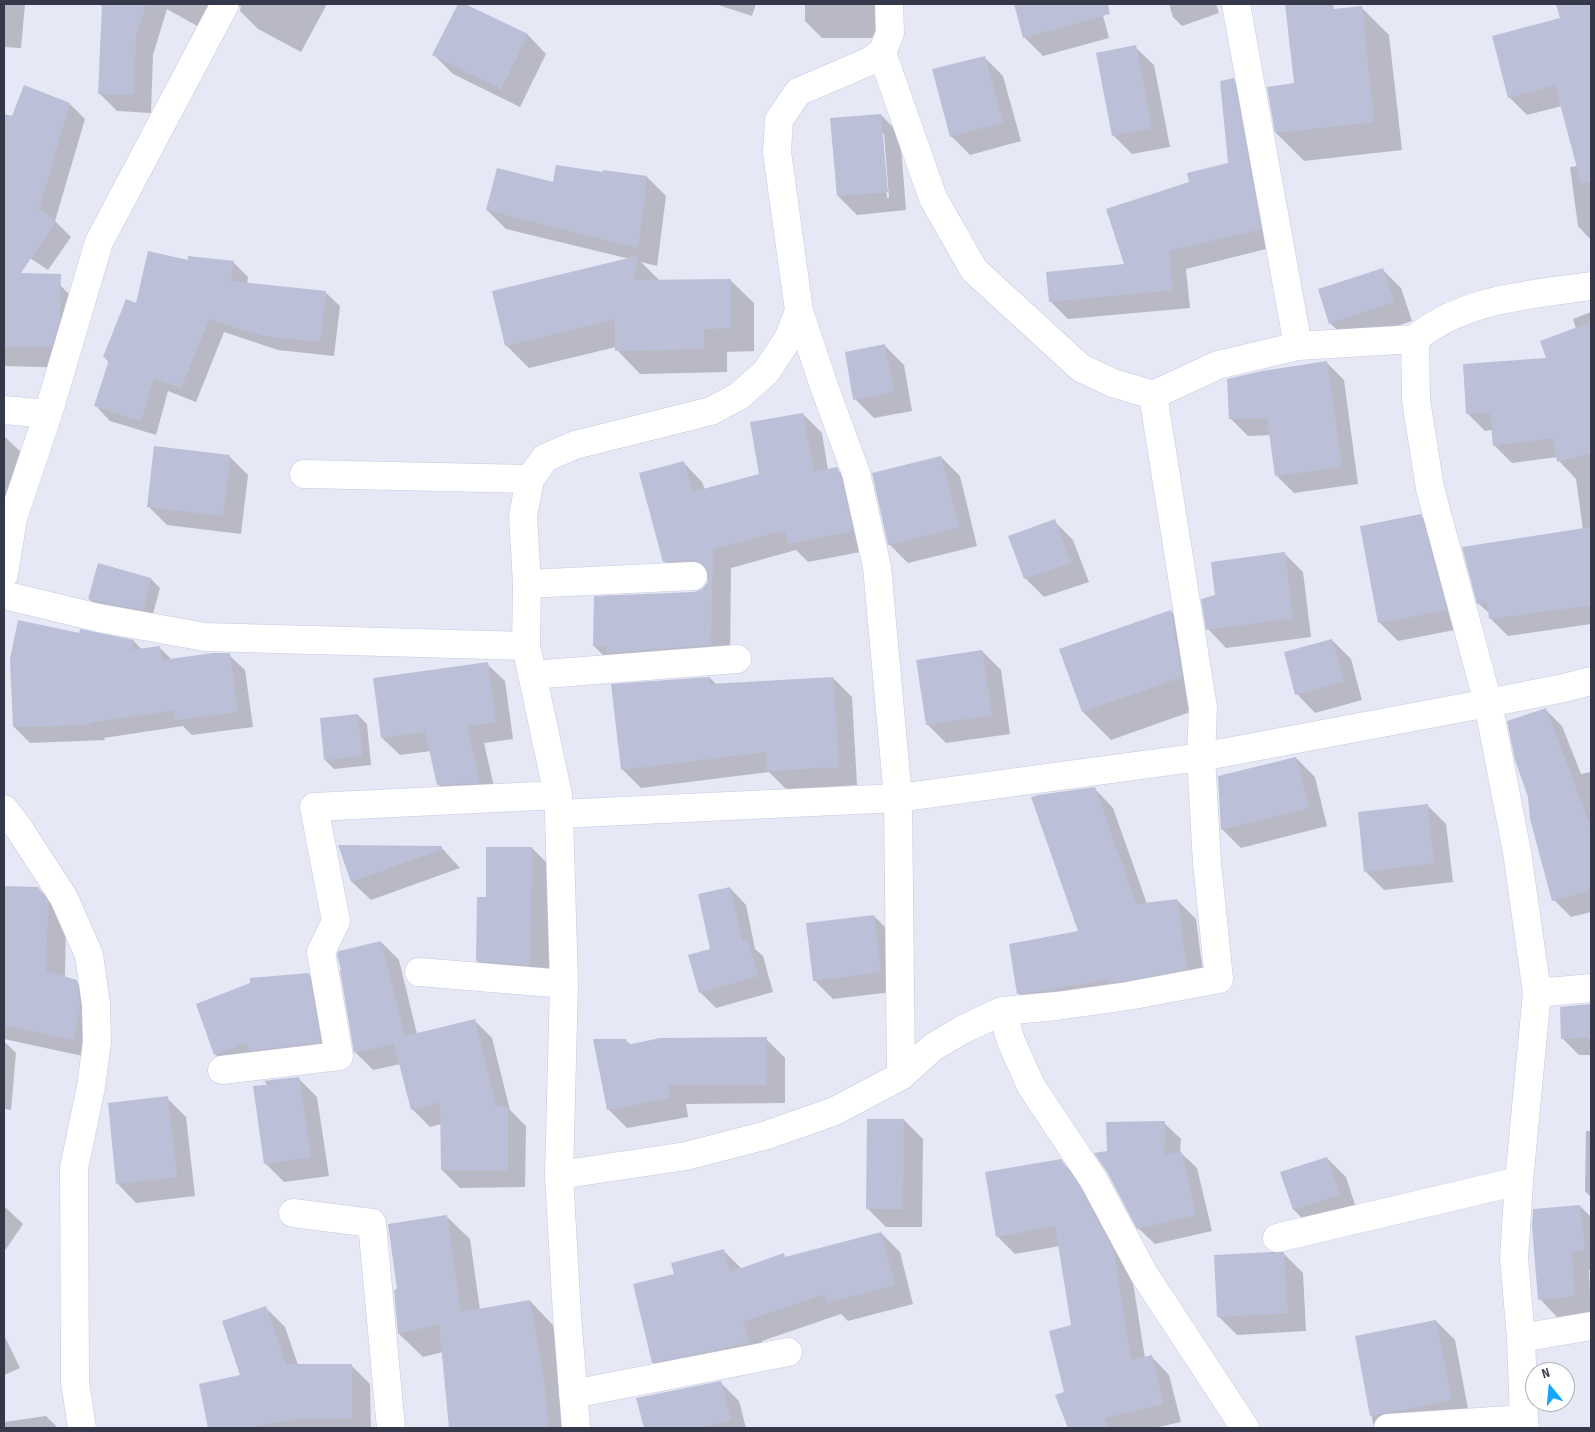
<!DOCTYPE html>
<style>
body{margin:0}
#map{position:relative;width:1595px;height:1432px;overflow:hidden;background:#e7e8f5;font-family:"Sofia Sans Condensed",sans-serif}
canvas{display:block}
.frame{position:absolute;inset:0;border:5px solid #353849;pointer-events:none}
.north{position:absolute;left:1525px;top:1362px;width:50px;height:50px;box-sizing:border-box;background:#fff;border:1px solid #aeafb6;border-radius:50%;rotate:343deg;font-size:14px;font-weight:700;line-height:20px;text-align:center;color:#353849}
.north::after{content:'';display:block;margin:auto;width:18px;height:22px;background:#14a6ff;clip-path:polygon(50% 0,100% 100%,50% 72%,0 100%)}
</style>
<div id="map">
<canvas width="1595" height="1432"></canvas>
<div class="frame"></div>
<div class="north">N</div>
</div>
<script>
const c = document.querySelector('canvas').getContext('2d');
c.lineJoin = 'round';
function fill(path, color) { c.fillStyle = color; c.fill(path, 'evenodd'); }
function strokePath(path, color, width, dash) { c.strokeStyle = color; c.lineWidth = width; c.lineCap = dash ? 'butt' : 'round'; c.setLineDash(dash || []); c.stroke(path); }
fill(new Path2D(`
 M 4,4 L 25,4 L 21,48 L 4,47 Z
 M 95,4 L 327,4 L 301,52 L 258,29 L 240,11 L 241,6 L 235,8 L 204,30 L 167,9 L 153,55 L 151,113 L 117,111 L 100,94 L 103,6 Z
 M 459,4 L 463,4 L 528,35 L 546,54 L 520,107 L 453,74 L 434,55 Z
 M 715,4 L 756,4 L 752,16 Z
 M 805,4 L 880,4 L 880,38 L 822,38 L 805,21 Z
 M 1015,4 L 1100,4 L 1109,38 L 1043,56 L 1024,37 Z
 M 1169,4 L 1216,4 L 1219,13 L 1182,26 L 1173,17 Z
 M 1557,4 L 1591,4 L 1591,240 L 1578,226 L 1570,167 L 1577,166 L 1562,106 L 1527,115 L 1509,97 L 1561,19 Z
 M 1362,8 L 1389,35 L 1402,150 L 1304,161 L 1276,133 L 1295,84 Z
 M 1135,47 L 1154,65 L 1170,147 L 1132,154 L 1113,135 Z
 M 984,57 L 1003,76 L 1021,141 L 970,155 L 951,136 Z
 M 1233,80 L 1251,98 L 1278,246 L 1186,269 L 1190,308 L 1068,319 L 1050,301 L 1126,265 L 1191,183 L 1229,164 Z
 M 70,104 L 85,119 L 55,221 L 71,237 L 48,270 L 9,244 L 4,238 L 4,214 L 16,196 Z
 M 881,115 L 900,134 L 906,210 L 857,215 L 838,196 ZM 882,134 L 884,134 L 889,198 L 887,198 Z
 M 604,173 L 647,177 L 666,196 L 657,266 L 641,262 L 660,281 L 730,280 L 754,303 L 754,351 L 727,352 L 727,372 L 640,374 L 617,350 L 616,347 L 529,368 L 506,345 L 630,259 L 506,229 L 487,210 L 554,184 Z
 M 189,262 L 233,262 L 248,277 L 247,284 L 325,292 L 340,306 L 334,356 L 278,350 L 224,332 L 196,402 L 168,391 L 156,435 L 110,421 L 96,406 L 110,363 L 104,357 L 137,305 Z
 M 1382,269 L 1401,288 L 1412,321 L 1349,342 L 1330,323 Z
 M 4,277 L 60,285 L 82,307 L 73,368 L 4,366 Z
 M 1591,312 L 1591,624 L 1508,636 L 1491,619 L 1490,614 L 1478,603 L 1583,530 L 1576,479 L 1559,461 L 1558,457 L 1512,463 L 1495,446 L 1493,430 L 1485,431 L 1468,414 L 1548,359 L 1576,329 L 1573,319 Z
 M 885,346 L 904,365 L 912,411 L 874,418 L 855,399 Z
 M 1327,363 L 1344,380 L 1358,484 L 1294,493 L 1277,476 L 1271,435 L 1248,436 L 1231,419 Z
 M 803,414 L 822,433 L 828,470 L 837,469 L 856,488 L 871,550 L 808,562 L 796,550 L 731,568 L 730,664 L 613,665 L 594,646 L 694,593 L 703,590 L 708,583 L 709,579 L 683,580 L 664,561 L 684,463 L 702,482 L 705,490 L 760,475 Z
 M 4,437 L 6,438 L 28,459 L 4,508 Z
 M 229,456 L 248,475 L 241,534 L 167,525 L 148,506 Z
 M 941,457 L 960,476 L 977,546 L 908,563 L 889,544 Z
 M 1420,515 L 1439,534 L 1465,628 L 1398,641 L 1379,622 Z
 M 1054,521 L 1073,540 L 1089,582 L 1044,597 L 1025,578 Z
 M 1284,553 L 1303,572 L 1311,637 L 1226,648 L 1208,629 L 1216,595 Z
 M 151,579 L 160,588 L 152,618 L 99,608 L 89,599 Z
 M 1171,611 L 1199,639 L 1210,705 L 1111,740 L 1083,712 Z
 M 1332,640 L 1351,659 L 1362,700 L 1315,713 L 1297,694 Z
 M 134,641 L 142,650 L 159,647 L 172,660 L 229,655 L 245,670 L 253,727 L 192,735 L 183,726 L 104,738 L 105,740 L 30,743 L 14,727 Z
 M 982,651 L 1001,670 L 1010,734 L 946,743 L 927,724 Z
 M 487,664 L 505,681 L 513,739 L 484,743 L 497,800 L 456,802 L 439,785 L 431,751 L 400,755 L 382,738 Z
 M 710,678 L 717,685 L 833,678 L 852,697 L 857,785 L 787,790 L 769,772 L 641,788 L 622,769 Z
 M 1545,709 L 1562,726 L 1581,774 L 1591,772 L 1591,912 L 1571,917 L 1554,900 Z
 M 358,715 L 367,724 L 371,765 L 334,769 L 325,760 Z
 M 1296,758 L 1315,777 L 1327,826 L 1241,848 L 1222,829 Z
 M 1094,788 L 1113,808 L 1147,904 L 1177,900 L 1196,919 L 1205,988 L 1037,1012 L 1018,993 L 1079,932 Z
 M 1427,805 L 1446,824 L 1453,882 L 1384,890 L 1365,871 Z
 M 339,846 L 441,847 L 460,868 L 371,900 L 352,882 Z
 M 532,848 L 551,867 L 549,983 L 496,980 L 477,961 L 487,898 Z
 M 4,888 L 38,888 L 57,908 L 66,921 L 65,978 L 76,981 L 95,1001 L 92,1058 L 4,1039 Z
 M 730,888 L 746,905 L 755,949 L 763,956 L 773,992 L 716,1008 L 700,992 Z
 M 874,916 L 893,935 L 900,991 L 833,999 L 814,980 Z
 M 381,942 L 399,960 L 417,1034 L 474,1020 L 492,1038 L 510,1110 L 526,1126 L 525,1187 L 460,1188 L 442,1170 L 441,1124 L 430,1127 L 412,1109 L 401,1064 L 373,1070 L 355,1052 Z
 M 308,974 L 327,993 L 339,1061 L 234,1073 L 215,1054 Z
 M 1591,1005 L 1591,1055 L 1579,1055 L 1562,1038 L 1561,1008 Z
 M 766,1039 L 785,1058 L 785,1103 L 686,1104 L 688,1117 L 627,1128 L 608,1109 L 625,1040 L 631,1045 Z
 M 4,1041 L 16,1053 L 11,1110 L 4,1109 Z
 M 298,1078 L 317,1097 L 329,1176 L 284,1182 L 265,1163 L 268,1086 L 265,1082 Z
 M 167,1098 L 186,1117 L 195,1196 L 136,1203 L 118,1184 Z
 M 904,1120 L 923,1139 L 922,1227 L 886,1227 L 867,1208 Z
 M 1164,1123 L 1181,1139 L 1180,1152 L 1197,1168 L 1212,1231 L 1155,1244 L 1138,1228 L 1108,1152 Z
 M 1586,1131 L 1591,1131 L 1591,1197 L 1585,1191 Z
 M 1327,1158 L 1346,1177 L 1358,1214 L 1313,1229 L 1294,1210 L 1282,1173 Z
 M 1060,1160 L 1078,1178 L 1131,1270 L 1145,1358 L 1152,1357 L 1169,1375 L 1181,1422 L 1154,1428 L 1070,1428 L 1057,1396 L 1065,1393 L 1072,1326 L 1060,1246 L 1015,1254 L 997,1236 Z
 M 4,1206 L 23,1224 L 4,1252 Z
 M 1580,1206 L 1591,1217 L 1591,1270 L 1589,1270 L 1591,1315 L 1558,1318 L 1540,1299 Z
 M 446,1216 L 470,1239 L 480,1310 L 530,1301 L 553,1325 L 567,1407 L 570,1428 L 451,1428 L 443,1352 L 423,1357 L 399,1334 L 395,1291 L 398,1290 Z
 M 881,1233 L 900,1252 L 913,1304 L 848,1321 L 841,1314 L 762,1341 L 767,1361 L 672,1381 L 653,1362 L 675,1275 L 723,1250 L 742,1269 L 783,1255 L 787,1258 Z
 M 1284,1254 L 1303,1273 L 1306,1331 L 1237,1335 L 1218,1316 Z
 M 266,1308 L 285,1327 L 298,1365 L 351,1365 L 370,1384 L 371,1428 L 209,1428 L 200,1385 L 242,1376 Z
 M 1436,1321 L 1455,1340 L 1470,1419 L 1435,1428 L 1374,1428 L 1356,1337 Z
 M 4,1335 L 20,1368 L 4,1375 Z
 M 720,1382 L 739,1401 L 746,1428 L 645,1428 L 638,1399 Z
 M 46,1416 L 58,1428 L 4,1428 L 4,1422 Z`), '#0003');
fill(new Path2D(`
 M 102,4 L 146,4 L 136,37 L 134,95 L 98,94 Z
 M 458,4 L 465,4 L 528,34 L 501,89 L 432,55 Z
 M 1014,4 L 1108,4 L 1110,14 L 1023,38 Z
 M 1285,4 L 1333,4 L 1334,9 L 1362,6 L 1374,122 L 1275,133 L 1267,87 L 1294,83 Z
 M 1556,4 L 1591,4 L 1591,181 L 1581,183 L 1555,85 L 1508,98 L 1492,36 L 1560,18 Z
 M 1136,45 L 1152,128 L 1112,136 L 1096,53 Z
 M 985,56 L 1003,122 L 950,137 L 932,69 Z
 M 1234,78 L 1261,229 L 1169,251 L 1172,290 L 1049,302 L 1046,272 L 1124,264 L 1106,209 L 1189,182 L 1187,173 L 1228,163 L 1220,81 Z
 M 24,85 L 70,103 L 39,209 L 56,221 L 21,273 L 61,274 L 60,318 L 52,347 L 4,346 L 4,114 L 12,116 Z
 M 881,114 L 888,192 L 837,196 L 830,118 Z
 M 556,165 L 603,172 L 603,170 L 647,176 L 638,248 L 486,210 L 497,168 L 553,182 Z
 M 148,251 L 188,260 L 188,256 L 234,261 L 231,281 L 326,291 L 320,342 L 263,336 L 209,319 L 181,388 L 154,378 L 141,421 L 94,406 L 109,360 L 103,357 L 126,299 L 136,303 Z
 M 637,256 L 634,280 L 731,279 L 731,328 L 704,329 L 704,349 L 615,351 L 615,319 L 505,346 L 492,291 Z
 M 1383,268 L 1394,302 L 1329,324 L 1318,289 Z
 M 1591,322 L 1591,453 L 1557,462 L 1553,438 L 1493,446 L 1490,413 L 1466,414 L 1463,364 L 1546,358 L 1540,341 Z
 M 885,344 L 894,392 L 853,400 L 845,352 Z
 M 1327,361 L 1342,467 L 1275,476 L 1267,418 L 1229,419 L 1227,379 L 1262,371 Z
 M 803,413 L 814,472 L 837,467 L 841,477 L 853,531 L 788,544 L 785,530 L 713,549 L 711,645 L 607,653 L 607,646 L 593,646 L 594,596 L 694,592 L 702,589 L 707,583 L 709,575 L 706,568 L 700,562 L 692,560 L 663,562 L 639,473 L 684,461 L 692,492 L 759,474 L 750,422 Z
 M 154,446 L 230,455 L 223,516 L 147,507 Z
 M 941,456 L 959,527 L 888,545 L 872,473 Z
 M 1421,514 L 1447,610 L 1378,623 L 1360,526 Z
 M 1055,519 L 1071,563 L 1024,579 L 1008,536 Z
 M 1591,527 L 1591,605 L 1489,619 L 1487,602 L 1477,604 L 1462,547 Z
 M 1285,552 L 1293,618 L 1206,630 L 1201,599 L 1215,595 L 1211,562 Z
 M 98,563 L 151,578 L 143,610 L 88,599 Z
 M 1171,610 L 1182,677 L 1082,712 L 1059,649 Z
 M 18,620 L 79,633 L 80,629 L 134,640 L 131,650 L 160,646 L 162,660 L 213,653 L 230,653 L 238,712 L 175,720 L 174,710 L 89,723 L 90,725 L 13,727 L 10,659 Z
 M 1332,639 L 1344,681 L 1295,695 L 1284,652 Z
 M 982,650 L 992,715 L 926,725 L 916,660 Z
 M 488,662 L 496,722 L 467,726 L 480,783 L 437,785 L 425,732 L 381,738 L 373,678 Z
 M 710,677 L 710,684 L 833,677 L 839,767 L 767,771 L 766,752 L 621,770 L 611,684 Z
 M 1546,708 L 1591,828 L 1591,890 L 1552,901 L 1530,819 L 1528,797 L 1515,760 L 1507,721 Z
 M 358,714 L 362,756 L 324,760 L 320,718 Z
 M 1296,757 L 1309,808 L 1221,830 L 1218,776 Z
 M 1095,787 L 1136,904 L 1177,899 L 1187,969 L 1125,981 L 1107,983 L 1107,979 L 1038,992 L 1017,994 L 1009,944 L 1078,931 L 1031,797 L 1038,795 Z
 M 1428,804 L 1434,863 L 1364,872 L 1358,812 Z
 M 338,845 L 442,846 L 442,849 L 351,882 Z
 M 486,847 L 532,847 L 530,965 L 476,961 L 477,897 L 486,897 Z
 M 4,886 L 38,887 L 48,901 L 46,971 L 77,980 L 80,1009 L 73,1040 L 4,1025 Z
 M 730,887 L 742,940 L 747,939 L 758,976 L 699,993 L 688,955 L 710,949 L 698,894 Z
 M 874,915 L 881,972 L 813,981 L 806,923 Z
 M 381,941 L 405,1036 L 475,1019 L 496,1106 L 508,1106 L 508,1170 L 441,1170 L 440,1102 L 411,1110 L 394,1044 L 354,1053 L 340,970 L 341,970 L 337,954 L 339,951 Z
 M 309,973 L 321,1042 L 248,1051 L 247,1043 L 214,1055 L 196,1004 L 250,983 L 250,978 Z
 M 1591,1004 L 1591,1037 L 1561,1039 L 1560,1007 Z
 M 767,1037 L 766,1085 L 667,1085 L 670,1098 L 607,1110 L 593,1039 L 626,1039 L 627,1045 L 660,1038 Z
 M 299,1077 L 311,1157 L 264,1164 L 253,1086 L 274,1084 L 262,1081 Z
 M 168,1096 L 177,1177 L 116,1184 L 108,1103 Z
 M 867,1119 L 904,1119 L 903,1209 L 866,1209 Z
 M 1165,1121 L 1164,1155 L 1181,1151 L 1196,1215 L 1137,1229 L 1107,1172 L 1094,1153 L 1107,1151 L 1106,1122 Z
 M 1327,1157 L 1340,1195 L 1293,1210 L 1280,1172 Z
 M 1061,1159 L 1080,1187 L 1114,1251 L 1131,1360 L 1152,1355 L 1163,1404 L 1104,1418 L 1108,1428 L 1068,1428 L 1055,1395 L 1064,1392 L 1049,1331 L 1071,1325 L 1055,1226 L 996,1237 L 985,1172 Z
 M 1580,1205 L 1585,1250 L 1571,1252 L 1575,1296 L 1538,1300 L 1532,1226 L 1533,1209 Z
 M 447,1215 L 461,1312 L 530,1300 L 544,1382 L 549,1428 L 449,1428 L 439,1324 L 398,1334 L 394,1290 L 397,1289 L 388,1224 Z
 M 881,1232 L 895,1285 L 827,1303 L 825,1294 L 743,1322 L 749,1342 L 716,1350 L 652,1363 L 633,1284 L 674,1274 L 671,1263 L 724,1249 L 730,1272 L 784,1253 L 785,1257 Z
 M 1271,1252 L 1284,1252 L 1288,1313 L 1217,1317 L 1214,1255 Z
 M 266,1306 L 286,1364 L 352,1364 L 352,1418 L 295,1419 L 247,1428 L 208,1428 L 199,1384 L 240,1375 L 222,1321 Z
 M 1436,1320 L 1452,1400 L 1370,1416 L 1355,1336 Z
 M 721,1381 L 731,1420 L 700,1428 L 644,1428 L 636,1398 Z`), '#bbc0d8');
const minor = new Path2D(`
 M 1236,4 L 1298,346
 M 882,53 L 933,198 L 974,270 L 1081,368 L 1113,383 L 1153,395 L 1218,365 L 1298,346 L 1415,339
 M 799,311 L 824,386 L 856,473 L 877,567 L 898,798 L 901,1076
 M 4,410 L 48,414
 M 304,474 L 530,479
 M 4,574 L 13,518 L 48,414 L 99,242 L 225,4
 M 527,584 L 693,576
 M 4,595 L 99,618 L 205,637 L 526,646
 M 532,675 L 737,659
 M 4,809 L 20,830 L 64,898 L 89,955 L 96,1004 L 97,1042 L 91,1087 L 74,1168 L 75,1382 L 82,1428
 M 559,814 L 898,798 L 1201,757 L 1488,703 L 1564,688 L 1591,681
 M 419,972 L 564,984
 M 1537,993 L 1591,988
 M 1002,1011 L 1011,1041 L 1031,1086 L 1093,1179 L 1144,1274 L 1245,1428
 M 222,1070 L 339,1056 L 321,952 L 336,921 L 314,807 L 558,795
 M 559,1175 L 686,1156 L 767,1135 L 835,1111 L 901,1076 L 933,1047 L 962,1030 L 1002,1011 L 1057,1006 L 1128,996 L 1219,979 L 1207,863 L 1201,757 L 1203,708 L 1153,395
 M 293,1213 L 372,1223 L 391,1428
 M 1277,1238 L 1519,1181
 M 1521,1338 L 1591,1326
 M 573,1394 L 788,1352
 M 576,1428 L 567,1315 L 559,1175 L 564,984 L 559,814 L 558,795 L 526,646 L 527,584 L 523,516 L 530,479 L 545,458 L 575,445 L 711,411 L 739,396 L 766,372 L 788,339 L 799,311 L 777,152 L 779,120 L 798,92 L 870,61 L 882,53 L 890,33 L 889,4
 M 1388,1428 L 1524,1419
 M 1525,1428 L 1524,1419 L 1521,1338 L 1514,1258 L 1519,1181 L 1537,993 L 1517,852 L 1488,703 L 1430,488 L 1416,400 L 1415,339 C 1464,298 1531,295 1591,286`);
strokePath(minor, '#c5c8df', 29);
strokePath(minor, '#fff', 28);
</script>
